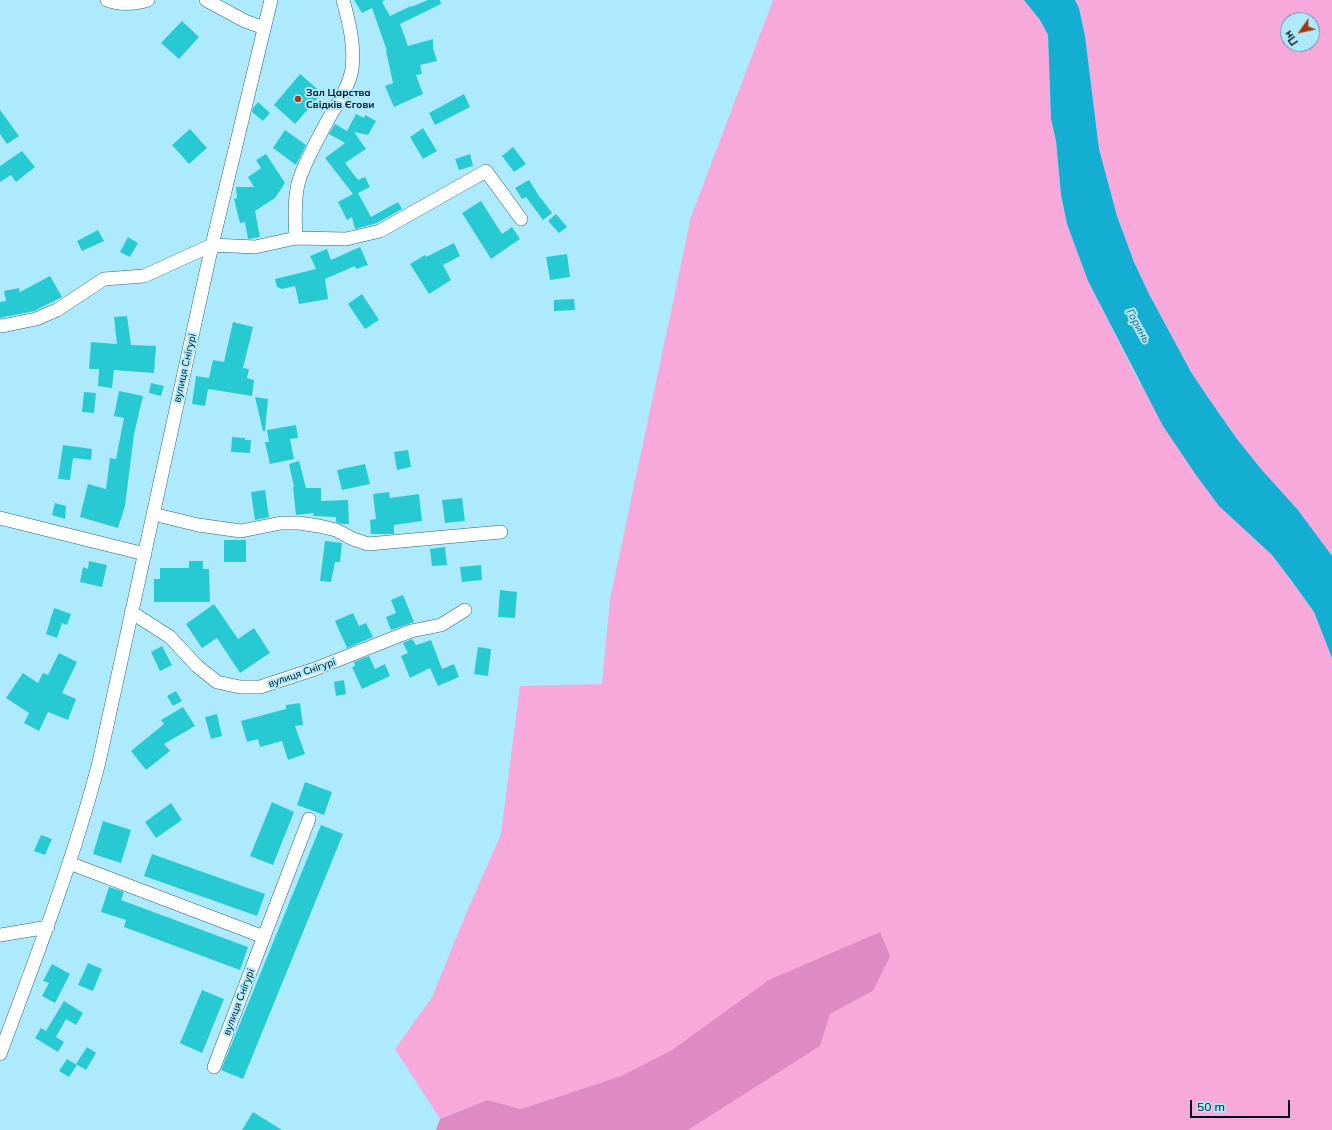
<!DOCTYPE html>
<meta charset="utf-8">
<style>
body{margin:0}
#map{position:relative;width:1332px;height:1130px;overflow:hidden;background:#aeeafe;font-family:Mulish,sans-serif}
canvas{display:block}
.north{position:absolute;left:1280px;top:12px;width:40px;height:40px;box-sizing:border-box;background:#aeeafe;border:1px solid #6892a1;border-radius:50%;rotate:236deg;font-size:11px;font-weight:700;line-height:16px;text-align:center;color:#000f16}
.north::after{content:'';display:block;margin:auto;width:14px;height:18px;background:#a23d10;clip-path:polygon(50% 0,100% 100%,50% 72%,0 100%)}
.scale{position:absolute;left:1190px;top:1100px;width:100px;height:18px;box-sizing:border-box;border:2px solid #000f16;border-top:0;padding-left:5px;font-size:12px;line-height:14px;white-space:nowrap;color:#000f16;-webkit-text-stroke:3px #aeeafe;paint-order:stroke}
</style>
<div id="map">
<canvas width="1332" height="1130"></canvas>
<div class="north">Пн</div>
<div class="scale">50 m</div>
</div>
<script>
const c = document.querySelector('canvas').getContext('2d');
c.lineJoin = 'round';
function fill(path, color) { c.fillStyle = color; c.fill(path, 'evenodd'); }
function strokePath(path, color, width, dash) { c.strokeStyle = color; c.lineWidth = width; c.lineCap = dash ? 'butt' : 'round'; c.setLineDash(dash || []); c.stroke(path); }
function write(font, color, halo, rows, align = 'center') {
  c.font = font + ' Mulish,sans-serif'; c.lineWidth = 4; c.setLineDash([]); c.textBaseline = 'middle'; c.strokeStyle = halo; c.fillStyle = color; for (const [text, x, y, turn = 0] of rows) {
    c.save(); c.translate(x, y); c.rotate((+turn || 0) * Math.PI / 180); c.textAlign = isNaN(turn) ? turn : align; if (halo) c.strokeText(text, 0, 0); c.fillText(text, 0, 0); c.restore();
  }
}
fill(new Path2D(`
 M 773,0 L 1024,0 L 1040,20 L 1048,35 L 1051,119 L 1056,141 L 1061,195 L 1067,224 L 1088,281 L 1139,382 L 1249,534 L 1272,555 L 1314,612 L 1332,658 L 1332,1130 L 688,1130 L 819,1046 L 830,1014 L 873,991 L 672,1050 L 621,1076 L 521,1109 L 487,1100 L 440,1119 L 395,1049 L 432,997 L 466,914 L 501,834 L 520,686 L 602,684 L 610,599 L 691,217 Z
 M 1075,0 L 1332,0 L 1332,556 L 1298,510 L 1261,469 L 1237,439 L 1209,399 L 1191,372 L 1149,294 L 1134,262 L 1117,216 L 1099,149 L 1085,36 L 1079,8 ZM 1288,20 L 1312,20 L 1312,44 L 1288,44 Z`), '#f7a9dc');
fill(new Path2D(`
 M 880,932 L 890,956 L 873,991 L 830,1014 L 820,1046 L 688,1130 L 436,1130 L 440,1119 L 487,1100 L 521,1109 L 621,1076 L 672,1050 L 769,980 Z`), '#df8bc3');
fill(new Path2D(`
 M 1024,0 L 1075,0 L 1079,8 L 1085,36 L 1099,149 L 1117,216 L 1134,262 L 1149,294 L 1191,372 L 1209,399 L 1237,439 L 1261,469 L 1298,510 L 1332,556 L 1332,658 L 1314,612 L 1291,580 L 1272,555 L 1219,506 L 1196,475 L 1163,426 L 1088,281 L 1067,224 L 1061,195 L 1056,141 L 1051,119 L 1048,35 L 1040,20 Z`), '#14aed2');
fill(new Path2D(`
 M 354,0 L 385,0 L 382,2 L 390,16 L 411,6 L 411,7 L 428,0 L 440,0 L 441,4 L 400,24 L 408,46 L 433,39 L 433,48 L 437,61 L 420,65 L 422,74 L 416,75 L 423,94 L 394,107 L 385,86 L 393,83 L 386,51 L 387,51 L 372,8 L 362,13 Z
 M 182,21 L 199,37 L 179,59 L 161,43 Z
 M 300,74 L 322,93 L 295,124 L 274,105 Z
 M 464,94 L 470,107 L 435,125 L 429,113 Z
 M 258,102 L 270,113 L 263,121 L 252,112 L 253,108 Z
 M 0,110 L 19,136 L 7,144 L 0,134 Z
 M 356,114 L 364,118 L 365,115 L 376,121 L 368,135 L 354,132 L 366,149 L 345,163 L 358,180 L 365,177 L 370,187 L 358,193 L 371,217 L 398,202 L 402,209 L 377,223 L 355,229 L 352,217 L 347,220 L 338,202 L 353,194 L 325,158 L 345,143 L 329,134 L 335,124 L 347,131 Z
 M 423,128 L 437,151 L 423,159 L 410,137 Z
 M 190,129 L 207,148 L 189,164 L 172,145 Z
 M 285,130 L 306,145 L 296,165 L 273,148 Z
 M 513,147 L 526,164 L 514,172 L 502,156 Z
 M 22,151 L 35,167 L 16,182 L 11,175 L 0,182 L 0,166 Z
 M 266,154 L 285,183 L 275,198 L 255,211 L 260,237 L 248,239 L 245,222 L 240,223 L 234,199 L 237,198 L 236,187 L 254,187 L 248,177 L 261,168 L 256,160 Z
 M 470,154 L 473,166 L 459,170 L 455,159 Z
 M 529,180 L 541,199 L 541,198 L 552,213 L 543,220 L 526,197 L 522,199 L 515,188 Z
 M 481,201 L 502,234 L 512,227 L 520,239 L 491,259 L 462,213 Z
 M 556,214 L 567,227 L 559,233 L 548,221 Z
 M 98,230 L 104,241 L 82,251 L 77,241 Z
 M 128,237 L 138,243 L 130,257 L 120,252 Z
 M 454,243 L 460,256 L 443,265 L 451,280 L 429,294 L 410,264 L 425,255 L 426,257 Z
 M 360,247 L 368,265 L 356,269 L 355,266 L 325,279 L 328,299 L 299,304 L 295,286 L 282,289 L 277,287 L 275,279 L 316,269 L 310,256 L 327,249 L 331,260 Z
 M 567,254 L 570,277 L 550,280 L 546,257 Z
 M 50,276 L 62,297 L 34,311 L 0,318 L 0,302 L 6,301 L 4,291 L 19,288 L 20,292 Z
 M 362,294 L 379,320 L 365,329 L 348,304 Z
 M 574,299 L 575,310 L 554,311 L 554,300 Z
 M 127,316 L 131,345 L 156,346 L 154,373 L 114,370 L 112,388 L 98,386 L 99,369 L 89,369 L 91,342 L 117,344 L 114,317 Z
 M 233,322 L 253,327 L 243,368 L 249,369 L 247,378 L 254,380 L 252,396 L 208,389 L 205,406 L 192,404 L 196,376 L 209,378 L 213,360 L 224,362 Z
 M 151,383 L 164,386 L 161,396 L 149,393 Z
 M 119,391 L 143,396 L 134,434 L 125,506 L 118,528 L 80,517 L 88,484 L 106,489 L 110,458 L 116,459 L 124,418 L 114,416 Z
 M 84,392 L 96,393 L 94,413 L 82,412 Z
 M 255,397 L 268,399 L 265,431 L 263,431 Z
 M 296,425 L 298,438 L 290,439 L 294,459 L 270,464 L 265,442 L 269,442 L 267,430 Z
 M 232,437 L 245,438 L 245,440 L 251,440 L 250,453 L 231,452 Z
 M 63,445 L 92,449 L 91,460 L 73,458 L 70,480 L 58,479 Z
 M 408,450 L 411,467 L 397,470 L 394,452 Z
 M 299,461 L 306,488 L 321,488 L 321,501 L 348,500 L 349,524 L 342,524 L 336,522 L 336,517 L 313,516 L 314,513 L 296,515 L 293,487 L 294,487 L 289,464 Z
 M 365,464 L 370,484 L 342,490 L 337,470 Z
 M 265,490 L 269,517 L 255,520 L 251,492 Z
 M 389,492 L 390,498 L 419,494 L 422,521 L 394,525 L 394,534 L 371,534 L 370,520 L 376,519 L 373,494 Z
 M 462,498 L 465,521 L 445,523 L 442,500 Z
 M 55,503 L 66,506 L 65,519 L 52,515 Z
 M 224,540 L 246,540 L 246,562 L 224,562 Z
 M 325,541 L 342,543 L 340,562 L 335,562 L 331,582 L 320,581 Z
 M 445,547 L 447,565 L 432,566 L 430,549 Z
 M 89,561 L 107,565 L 102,587 L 80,582 L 83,567 L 88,569 Z
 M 189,561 L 203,561 L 203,569 L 209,569 L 210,602 L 154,602 L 154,579 L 160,579 L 160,568 L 189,568 Z
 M 481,565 L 482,580 L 462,582 L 460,567 Z
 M 500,590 L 517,592 L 515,618 L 498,617 Z
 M 403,595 L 414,622 L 391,630 L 386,617 L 396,613 L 391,600 Z
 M 214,604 L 238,639 L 254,628 L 270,653 L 240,673 L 217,638 L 202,648 L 186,624 Z
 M 54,608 L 71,614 L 67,625 L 62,623 L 57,638 L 46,634 Z
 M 353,613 L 359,626 L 366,623 L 373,637 L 347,648 L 335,621 Z
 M 412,639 L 416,645 L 431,640 L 442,669 L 454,664 L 459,677 L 438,686 L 430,668 L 410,678 L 401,656 L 408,653 L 403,643 Z
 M 162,646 L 172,665 L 160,671 L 151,652 Z
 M 478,647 L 491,649 L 488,676 L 474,674 Z
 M 59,653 L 77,662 L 62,693 L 76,699 L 68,720 L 48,712 L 39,731 L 24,723 L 29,713 L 6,698 L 23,673 L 38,683 L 43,673 L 48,675 Z
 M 369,656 L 375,669 L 385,664 L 390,676 L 362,689 L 352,667 L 355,666 L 354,662 Z
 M 344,680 L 346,694 L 336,696 L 334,682 Z
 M 176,691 L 182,701 L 173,706 L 167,696 Z
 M 300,703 L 303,725 L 295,726 L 305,754 L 288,760 L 282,741 L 260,747 L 258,739 L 247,742 L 241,721 L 286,709 L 286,705 Z
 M 183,707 L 195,726 L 164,744 L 170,751 L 146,770 L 131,751 L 164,724 L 161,720 Z
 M 217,714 L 222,736 L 211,739 L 205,717 Z
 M 305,782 L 332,792 L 324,815 L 297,805 Z
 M 272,802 L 294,812 L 273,865 L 250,856 Z
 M 171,803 L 182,820 L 156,838 L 145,822 Z
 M 103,821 L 131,830 L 121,863 L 93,854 Z
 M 321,825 L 343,834 L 243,1079 L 221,1070 Z
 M 41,835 L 52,839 L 45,855 L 34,851 Z
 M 152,854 L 265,894 L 257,916 L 144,876 Z
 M 109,887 L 124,892 L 121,900 L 248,947 L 240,970 L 124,927 L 126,920 L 101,912 Z
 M 88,963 L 102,969 L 93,991 L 78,985 Z
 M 52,964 L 70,974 L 55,1003 L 42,996 L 49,983 L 43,981 Z
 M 202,990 L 224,999 L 202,1053 L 180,1043 Z
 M 64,1001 L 83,1013 L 76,1025 L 66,1019 L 56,1037 L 64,1042 L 58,1052 L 35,1038 L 41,1028 L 46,1031 Z
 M 87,1047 L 96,1053 L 86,1070 L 76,1064 Z
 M 67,1059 L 77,1065 L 69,1077 L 59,1071 Z
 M 253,1112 L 282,1130 L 242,1130 Z`), '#27cad3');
const street = new Path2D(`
 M 107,0 C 120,5 135,4 148,0
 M 206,0 L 245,21 L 264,28
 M 296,238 L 346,239 L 380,231 L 486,171 L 521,219
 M 0,326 L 7,325 L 36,319 L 57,310 L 104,279 L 144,276 L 212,245 L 255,247 L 296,238 C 295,221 294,202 298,184 C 303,164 319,137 329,118 C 338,102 349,87 352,69 C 355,46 349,22 343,0
 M 153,514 L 198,525 L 241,531 L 281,523 L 299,523 L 319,526 L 336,530 L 353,539 L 368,544 L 501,532
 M 0,518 L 145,554
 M 131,612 L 170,637 L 197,666 L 217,682 L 240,687 L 260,687 L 315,669 L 411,631 L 441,625 L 465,610
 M 69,863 L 264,937
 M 0,935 L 48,927
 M 0,1054 C 36,958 73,862 99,762 L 212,245 L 271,0
 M 214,1067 L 309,819`);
strokePath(street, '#2a6475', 14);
strokePath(street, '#fff', 13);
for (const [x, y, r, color] of [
 [298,99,4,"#a23d10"]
]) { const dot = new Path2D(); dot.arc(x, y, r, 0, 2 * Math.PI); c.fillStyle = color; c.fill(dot); strokePath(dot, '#aeeafe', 1.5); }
write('bold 10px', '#000f16', '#aeeafe', [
 ["Зал Царства",306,93],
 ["Свідків Єгови",306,105]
], 'left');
write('10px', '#000f16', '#aeeafe', [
 ["вулиця Снігурі",185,368,-77],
 ["вулиця Снігурі",302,673,-19],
 ["вулиця Снігурі",239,1002,-69]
]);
write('italic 11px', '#285d6d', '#aeeafe', [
 ["Горинь",1138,326,61]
]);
</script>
